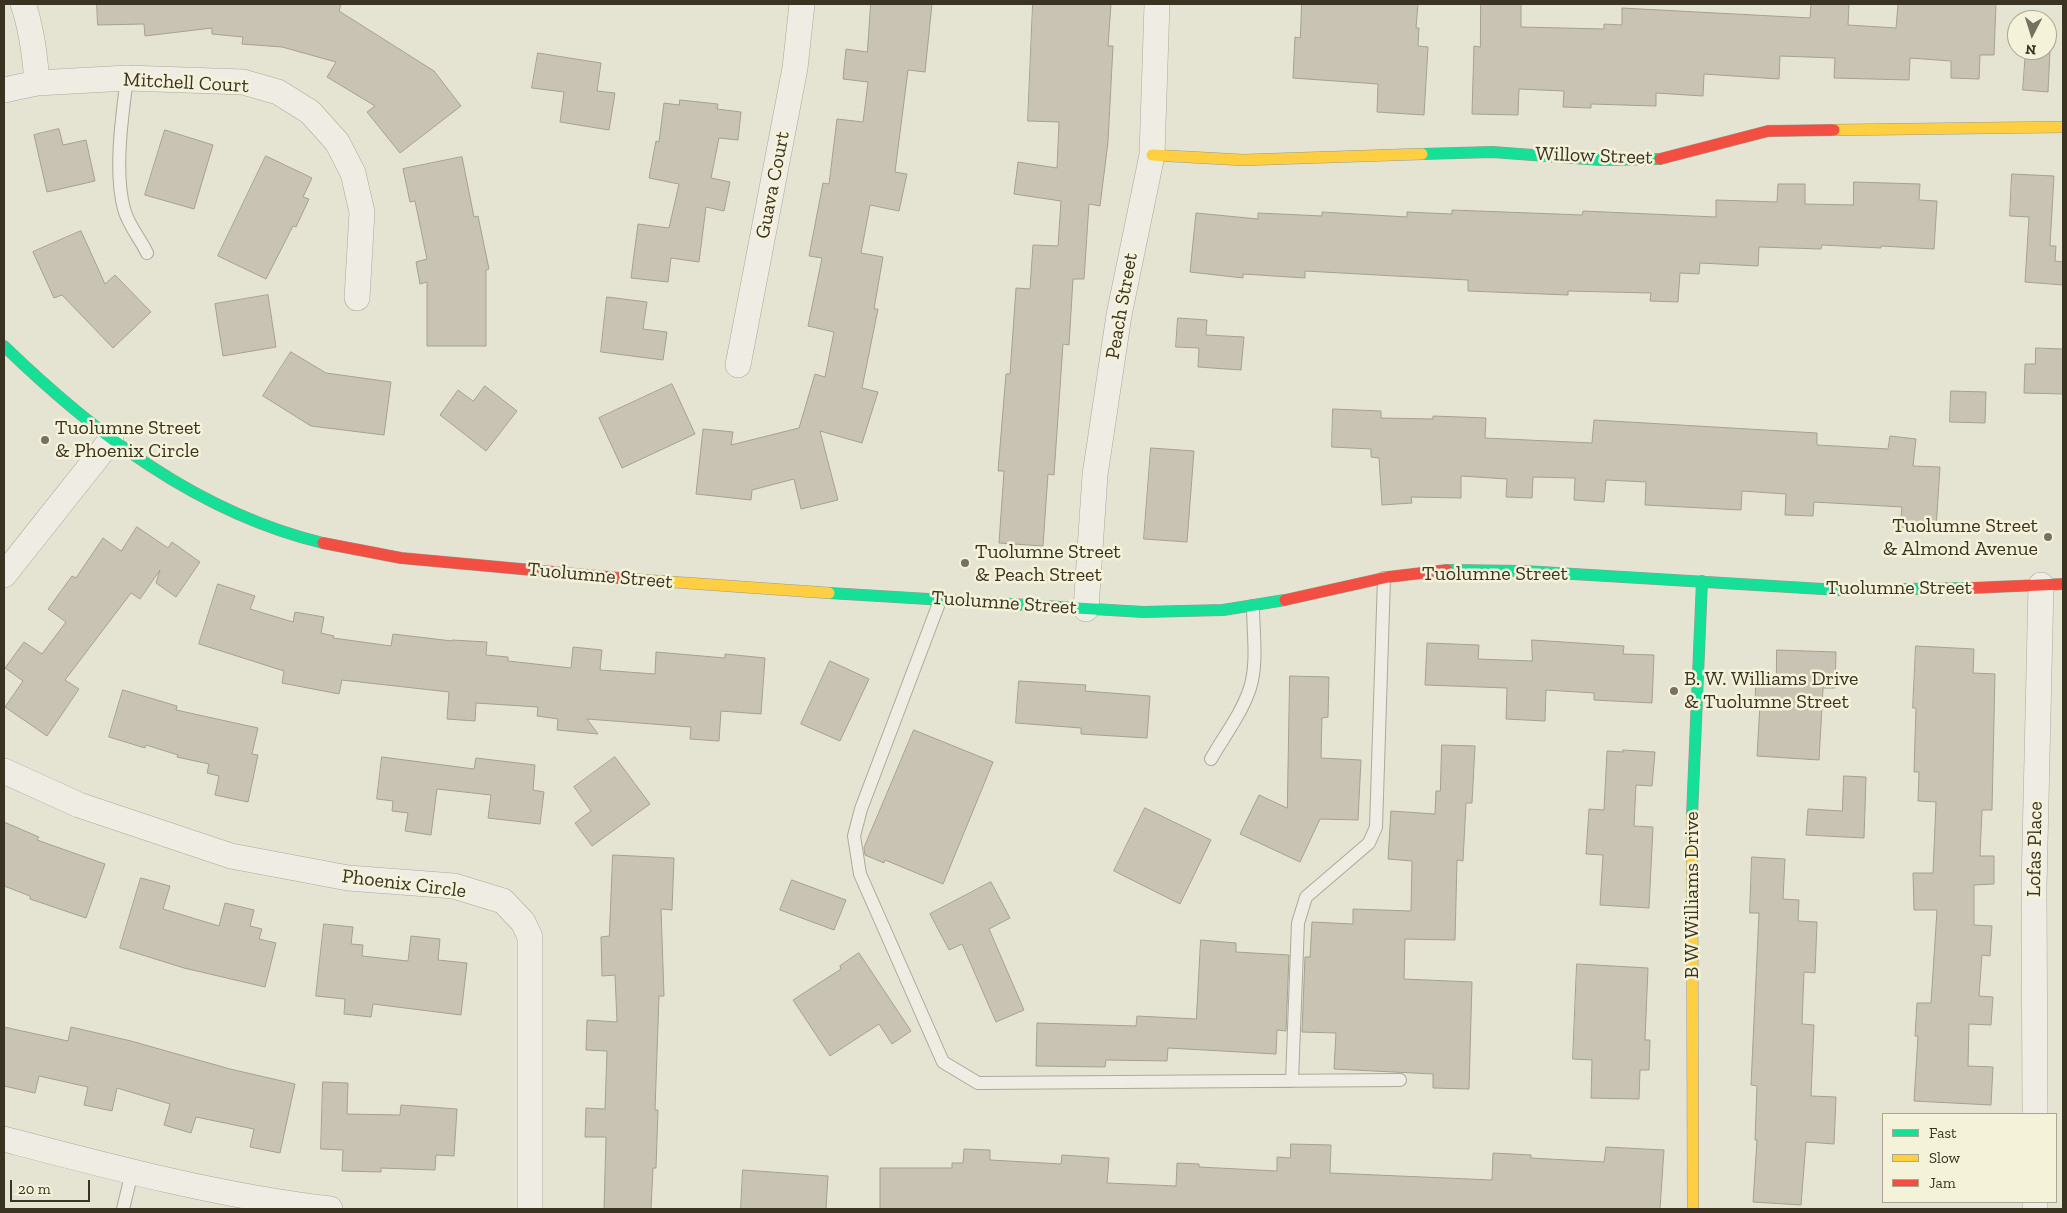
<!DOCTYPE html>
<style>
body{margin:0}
#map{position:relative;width:2067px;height:1213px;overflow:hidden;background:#e5e4d2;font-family:"Zilla Slab",serif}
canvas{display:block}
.frame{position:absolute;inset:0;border:5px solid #3a3322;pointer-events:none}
.legend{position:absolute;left:1882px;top:1113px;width:175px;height:90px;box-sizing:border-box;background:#f5f2da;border:1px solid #aaa690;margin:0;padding:6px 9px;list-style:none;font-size:15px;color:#3a3322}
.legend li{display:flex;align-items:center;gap:10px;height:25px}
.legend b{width:25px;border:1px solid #aaa690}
.north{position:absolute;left:2007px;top:10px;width:50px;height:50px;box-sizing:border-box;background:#f5f2da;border:1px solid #aaa690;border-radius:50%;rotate:185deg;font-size:14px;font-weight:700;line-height:20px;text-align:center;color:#3a3322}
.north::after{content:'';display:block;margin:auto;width:18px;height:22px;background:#767160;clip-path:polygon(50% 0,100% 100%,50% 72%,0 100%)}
.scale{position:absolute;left:10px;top:1180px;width:80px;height:22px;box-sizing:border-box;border:2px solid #3a3322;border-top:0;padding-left:6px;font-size:15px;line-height:18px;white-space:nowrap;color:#3a3322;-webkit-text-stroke:4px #f5f2da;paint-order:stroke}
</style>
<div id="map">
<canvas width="2067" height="1213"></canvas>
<div class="frame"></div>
<ul class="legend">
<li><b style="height:6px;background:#16e098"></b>Fast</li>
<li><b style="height:6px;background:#ffcf43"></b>Slow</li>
<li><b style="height:6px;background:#f24e42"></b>Jam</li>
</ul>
<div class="north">N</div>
<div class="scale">20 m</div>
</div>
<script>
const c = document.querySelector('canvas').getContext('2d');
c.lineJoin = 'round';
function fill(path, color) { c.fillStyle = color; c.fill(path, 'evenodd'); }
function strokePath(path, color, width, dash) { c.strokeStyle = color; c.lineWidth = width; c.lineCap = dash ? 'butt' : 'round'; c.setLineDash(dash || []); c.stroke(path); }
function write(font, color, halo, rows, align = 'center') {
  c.font = font + ' "Zilla Slab",serif'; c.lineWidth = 5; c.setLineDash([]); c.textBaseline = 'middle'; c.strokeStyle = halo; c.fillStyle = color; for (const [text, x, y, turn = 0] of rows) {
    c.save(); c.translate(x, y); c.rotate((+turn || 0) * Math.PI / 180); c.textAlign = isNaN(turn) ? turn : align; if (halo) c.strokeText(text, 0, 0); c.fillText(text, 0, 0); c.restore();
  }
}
const building = new Path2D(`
 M 97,4 L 341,4 L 339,11 L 434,71 L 461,106 L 400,153 L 367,112 L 375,106 L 327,77 L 336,62 L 282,47 L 242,44 L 243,37 L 212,34 L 212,28 L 145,36 L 144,24 L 98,25 Z
 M 871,4 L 932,4 L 925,72 L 908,70 L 895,172 L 907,174 L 899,211 L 870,205 L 861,253 L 883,257 L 874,309 L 878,309 L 862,388 L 878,392 L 862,443 L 820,431 L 838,500 L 801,509 L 794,479 L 752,490 L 751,500 L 696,494 L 703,429 L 733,432 L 731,445 L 799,428 L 815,374 L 825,377 L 834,332 L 808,326 L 822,258 L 809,256 L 823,183 L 829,184 L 837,119 L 863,122 L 868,82 L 843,79 L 846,49 L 867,52 Z
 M 1033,4 L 1111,4 L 1108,46 L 1113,46 L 1108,142 L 1100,206 L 1089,204 L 1084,279 L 1073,279 L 1069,345 L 1063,344 L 1054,475 L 1048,474 L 1043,546 L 999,543 L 1004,471 L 998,471 L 1006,374 L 1010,374 L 1016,288 L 1030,289 L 1033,245 L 1058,246 L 1061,201 L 1014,194 L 1018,162 L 1057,168 L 1059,122 L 1028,121 Z
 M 1302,4 L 1418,4 L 1416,28 L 1419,28 L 1418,46 L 1428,47 L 1424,115 L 1377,112 L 1378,84 L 1293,78 L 1295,37 L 1300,38 Z
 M 1481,4 L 1521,4 L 1521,27 L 1604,29 L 1604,24 L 1622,25 L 1622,8 L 1810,18 L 1811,4 L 1849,4 L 1848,25 L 1896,28 L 1898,4 L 1996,4 L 1994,55 L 1980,55 L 1979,79 L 1951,78 L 1951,61 L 1910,58 L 1909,80 L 1834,78 L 1835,58 L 1780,56 L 1779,79 L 1704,74 L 1703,96 L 1656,93 L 1656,106 L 1591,104 L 1591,108 L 1563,107 L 1564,91 L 1519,89 L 1518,115 L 1472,114 L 1474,46 L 1480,47 Z
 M 2026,50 L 2050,50 L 2048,92 L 2023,90 Z
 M 538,53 L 601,63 L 597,91 L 615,93 L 609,130 L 560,122 L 564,92 L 532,88 Z
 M 680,100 L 718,104 L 717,109 L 741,112 L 738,140 L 719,138 L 711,178 L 730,182 L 724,211 L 706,207 L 699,262 L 671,258 L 668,282 L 631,278 L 638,224 L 669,228 L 679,184 L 649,178 L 656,141 L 659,142 L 664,103 L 679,105 Z
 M 59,129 L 63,145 L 86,140 L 95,181 L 47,192 L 34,135 Z
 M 165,130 L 213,145 L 194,209 L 145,195 Z
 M 266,156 L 312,178 L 303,197 L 309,199 L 296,227 L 293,226 L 266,279 L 218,256 Z
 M 462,157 L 474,217 L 478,216 L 489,269 L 486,270 L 486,346 L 427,346 L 427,282 L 420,284 L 416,262 L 427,259 L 415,201 L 410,202 L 403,169 Z
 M 2012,174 L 2054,176 L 2050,246 L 2056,246 L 2055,261 L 2063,262 L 2063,285 L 2025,282 L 2029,217 L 2010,216 Z
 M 1854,182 L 1920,184 L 1919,200 L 1937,201 L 1934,249 L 1881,246 L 1881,248 L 1822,245 L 1821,249 L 1759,247 L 1758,266 L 1700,263 L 1699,274 L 1680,273 L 1678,302 L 1650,301 L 1651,293 L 1568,291 L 1568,295 L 1468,291 L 1468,280 L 1305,271 L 1305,278 L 1243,274 L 1243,278 L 1190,272 L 1196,213 L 1258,219 L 1258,213 L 1322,216 L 1322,212 L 1407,217 L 1407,212 L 1452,214 L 1452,210 L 1582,215 L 1583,211 L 1716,217 L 1716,200 L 1777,202 L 1778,184 L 1805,184 L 1805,204 L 1853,205 Z
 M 81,231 L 105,284 L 115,275 L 151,312 L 113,348 L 62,295 L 54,298 L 33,252 Z
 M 268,295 L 276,347 L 223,356 L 215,304 Z
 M 607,297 L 647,302 L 643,329 L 667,332 L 663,360 L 601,352 Z
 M 1178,318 L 1207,320 L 1206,335 L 1244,337 L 1241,370 L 1198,367 L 1199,348 L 1176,347 Z
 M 2036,348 L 2063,349 L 2063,394 L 2024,393 L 2025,364 L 2035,364 Z
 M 291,352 L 326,373 L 391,382 L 384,435 L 311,426 L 263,396 Z
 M 672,384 L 695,434 L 622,468 L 599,418 Z
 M 485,386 L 517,411 L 486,451 L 440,415 L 458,390 L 473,401 Z
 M 1951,391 L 1986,392 L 1985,423 L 1950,422 Z
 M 1333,409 L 1381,411 L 1381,418 L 1433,419 L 1433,416 L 1486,418 L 1485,438 L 1592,443 L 1594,420 L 1817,433 L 1817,445 L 1888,449 L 1890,436 L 1916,439 L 1913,466 L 1940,467 L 1936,529 L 1900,527 L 1902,507 L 1814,502 L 1813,516 L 1785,515 L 1786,494 L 1742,491 L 1741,510 L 1645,505 L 1646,482 L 1606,480 L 1604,502 L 1574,500 L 1575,478 L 1533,477 L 1532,498 L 1506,497 L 1507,479 L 1461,476 L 1461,498 L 1411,497 L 1412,503 L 1382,505 L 1379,458 L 1371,457 L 1371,449 L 1332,447 Z
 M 1151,448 L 1194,451 L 1187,542 L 1144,539 Z
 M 137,527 L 168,548 L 172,542 L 200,562 L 176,597 L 156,583 L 160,570 L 140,599 L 131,593 L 65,680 L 79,689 L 47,736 L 5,707 L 23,681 L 5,668 L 24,642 L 42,654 L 66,622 L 48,609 L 72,576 L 76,578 L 103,538 L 121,551 Z
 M 218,584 L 255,596 L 250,609 L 293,622 L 295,612 L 324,617 L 321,633 L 334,636 L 333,638 L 391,646 L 393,634 L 452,641 L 452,640 L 487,642 L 486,655 L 508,657 L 508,661 L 571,668 L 573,647 L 602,650 L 600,670 L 655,674 L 656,652 L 725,658 L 725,654 L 765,658 L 761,714 L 721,711 L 719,741 L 690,739 L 691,727 L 587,719 L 598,734 L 557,730 L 558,719 L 537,716 L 538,707 L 476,703 L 475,721 L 447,719 L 449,692 L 342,680 L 339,694 L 282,683 L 284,671 L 199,644 Z
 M 1532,640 L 1624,646 L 1623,654 L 1654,655 L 1652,703 L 1594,700 L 1594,693 L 1546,690 L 1545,721 L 1506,719 L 1507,688 L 1425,685 L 1427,643 L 1479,645 L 1478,659 L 1532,661 Z
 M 1916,646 L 1974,649 L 1973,673 L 1995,674 L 1992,810 L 1982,810 L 1980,856 L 1994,856 L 1994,884 L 1974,885 L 1974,925 L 1992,926 L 1990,956 L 1982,955 L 1979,996 L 1993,997 L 1991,1025 L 1969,1024 L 1968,1066 L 1993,1067 L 1991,1105 L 1914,1101 L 1918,1036 L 1915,1036 L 1917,1003 L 1931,1003 L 1937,910 L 1914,910 L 1913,873 L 1933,873 L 1936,802 L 1918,801 L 1919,772 L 1914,772 L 1916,708 L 1913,708 Z
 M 1777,650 L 1836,652 L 1835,688 L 1823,688 L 1819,760 L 1757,756 L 1760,704 L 1755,703 L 1756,674 L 1776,675 Z
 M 830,661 L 869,679 L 840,741 L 801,724 Z
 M 1290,676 L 1329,677 L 1328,717 L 1322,718 L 1321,758 L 1361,760 L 1358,820 L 1320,819 L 1300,862 L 1240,834 L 1259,795 L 1287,808 Z
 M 1019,681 L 1086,685 L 1085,691 L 1150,696 L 1147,738 L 1081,734 L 1081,728 L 1016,723 Z
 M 123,690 L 177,706 L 176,710 L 258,728 L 252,754 L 258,755 L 248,802 L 215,795 L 219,776 L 207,773 L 209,764 L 177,757 L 178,755 L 146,745 L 145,748 L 109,737 Z
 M 914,730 L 993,762 L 943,884 L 885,860 L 884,863 L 865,855 L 864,848 Z
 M 1442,745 L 1475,746 L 1472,803 L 1466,803 L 1463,861 L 1457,860 L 1455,940 L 1405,939 L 1404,979 L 1472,982 L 1469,1089 L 1433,1088 L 1433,1074 L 1334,1069 L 1336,1033 L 1302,1032 L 1305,957 L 1310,957 L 1312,922 L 1353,924 L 1353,909 L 1411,911 L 1412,861 L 1388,859 L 1391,811 L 1435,814 L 1436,791 L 1440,791 Z
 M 1623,750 L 1655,752 L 1652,786 L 1636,785 L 1634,826 L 1653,827 L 1649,908 L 1600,905 L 1603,855 L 1586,854 L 1589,809 L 1604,810 L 1607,751 L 1623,752 Z
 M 382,757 L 474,769 L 476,758 L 535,765 L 533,790 L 544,792 L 540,824 L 488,818 L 491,795 L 437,789 L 431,835 L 405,831 L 408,813 L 392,811 L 393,801 L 377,799 Z
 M 615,757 L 650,804 L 592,846 L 575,823 L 591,811 L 574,787 Z
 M 1844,776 L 1866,777 L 1864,838 L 1806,835 L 1808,809 L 1842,811 Z
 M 1145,808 L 1211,840 L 1180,904 L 1114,871 Z
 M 4,822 L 39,837 L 37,840 L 105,864 L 86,918 L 30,899 L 30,896 L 4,886 Z
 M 613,855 L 674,858 L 672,910 L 661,909 L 664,996 L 659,996 L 655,1110 L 658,1110 L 656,1168 L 653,1168 L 651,1209 L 604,1209 L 606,1137 L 585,1137 L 586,1108 L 605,1109 L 607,1051 L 586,1050 L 587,1020 L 617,1022 L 615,975 L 602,976 L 601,937 L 609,936 Z
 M 1752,857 L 1785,859 L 1783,899 L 1799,900 L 1798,921 L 1817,922 L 1815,973 L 1804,972 L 1802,1024 L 1814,1025 L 1811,1096 L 1836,1097 L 1834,1144 L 1806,1142 L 1801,1205 L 1753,1202 L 1757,1140 L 1755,1140 L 1757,1086 L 1751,1085 L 1759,913 L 1750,913 Z
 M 141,878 L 170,886 L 163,909 L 219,926 L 225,903 L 254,910 L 250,926 L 262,929 L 259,939 L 276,943 L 265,987 L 184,968 L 120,948 Z
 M 792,880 L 846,900 L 834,930 L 780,910 Z
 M 991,882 L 1010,918 L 989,929 L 1024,1010 L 996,1022 L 962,944 L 949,950 L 930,914 Z
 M 324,924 L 353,927 L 351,944 L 363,945 L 362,956 L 408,961 L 411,936 L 440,939 L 438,960 L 467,963 L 461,1015 L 373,1004 L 371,1017 L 344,1014 L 345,999 L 316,996 Z
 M 1201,940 L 1236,943 L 1236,952 L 1289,955 L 1286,1031 L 1277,1030 L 1276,1054 L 1168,1048 L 1167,1061 L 1106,1060 L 1105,1067 L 1036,1066 L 1037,1023 L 1136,1026 L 1137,1016 L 1196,1019 Z
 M 859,953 L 911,1031 L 892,1044 L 879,1024 L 830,1056 L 793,1000 L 841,969 L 840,966 Z
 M 1577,964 L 1648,968 L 1645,1040 L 1650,1040 L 1649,1070 L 1640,1070 L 1639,1099 L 1591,1098 L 1592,1060 L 1573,1059 Z
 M 4,1027 L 68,1041 L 71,1027 L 131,1041 L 230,1069 L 295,1084 L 280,1153 L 250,1147 L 254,1129 L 196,1117 L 191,1133 L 164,1125 L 170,1104 L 117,1088 L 112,1111 L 84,1105 L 88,1087 L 39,1076 L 35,1093 L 4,1086 Z
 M 323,1082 L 348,1083 L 347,1114 L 400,1115 L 401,1105 L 457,1109 L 454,1156 L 436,1155 L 435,1170 L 381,1168 L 381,1172 L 342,1171 L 343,1150 L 321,1149 Z
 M 1291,1144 L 1331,1145 L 1330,1173 L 1492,1180 L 1493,1153 L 1531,1155 L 1531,1158 L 1604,1162 L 1606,1147 L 1664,1150 L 1660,1209 L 880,1209 L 880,1168 L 952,1168 L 952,1163 L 963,1163 L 964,1149 L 990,1150 L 990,1160 L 1061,1164 L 1062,1155 L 1109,1158 L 1107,1183 L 1176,1186 L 1177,1163 L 1199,1164 L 1199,1167 L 1277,1171 L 1277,1157 L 1290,1158 Z
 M 743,1170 L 828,1176 L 826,1209 L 741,1209 Z`);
fill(building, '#c9c3b3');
strokePath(building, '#a6a091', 1);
const lane = new Path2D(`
 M 127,78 C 122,116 114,172 124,209 C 128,225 140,238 147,253
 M 941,598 L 861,809 L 854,836 L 860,874 L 943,1062 L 978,1083 L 1400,1080
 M 1211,759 C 1224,736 1242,713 1250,688 C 1258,663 1253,632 1253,606
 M 1292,1081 L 1298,923 L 1306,897 L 1369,843 L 1376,827 L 1384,578
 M 123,1209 L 132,1172`);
const street = new Path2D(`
 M 23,4 C 32,29 35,56 37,83
 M 4,90 L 37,83 L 127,78 L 243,82 L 278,92 L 310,112 L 337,142 L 353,173 L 362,212 L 357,298
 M 738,365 L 795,68 L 802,4
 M 4,575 L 111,440
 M 1086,609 L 1095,475 L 1119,315 L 1152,155 L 1157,4
 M 4,771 L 79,805 L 231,856 L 348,878 L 454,886 L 503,901 L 523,922 L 530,937 L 530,1209
 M 2035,1114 L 2034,887 L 2041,585
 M 4,1139 C 111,1167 219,1196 330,1209
 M 2035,1202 L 2035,1209`);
const fast = new Path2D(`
 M 1422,154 L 1492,152 L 1601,160 L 1660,159
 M 4,346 C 95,434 198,513 323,543
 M 1447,570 L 1524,571 L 1839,590 L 1971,588
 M 829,593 L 1143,612 L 1223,610 L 1285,600
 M 1692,816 L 1702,581`);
const slow = new Path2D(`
 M 1834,130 L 2063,127
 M 1152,155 L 1243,160 L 1422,154
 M 630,579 L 829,593
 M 1692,816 L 1693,1209`);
const jam = new Path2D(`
 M 1660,159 L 1768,131 L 1834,130
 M 323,543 L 401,558 L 630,579
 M 1971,588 L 2063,584
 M 1285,600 L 1388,577 L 1447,570`);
strokePath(lane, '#aba99a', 14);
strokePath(street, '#aba99a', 26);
strokePath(fast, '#9b988a', 12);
strokePath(slow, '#9b988a', 12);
strokePath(jam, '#9b988a', 12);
strokePath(lane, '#eeece3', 12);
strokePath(street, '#eeece3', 25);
strokePath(fast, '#16e098', 11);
strokePath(slow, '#ffcf43', 11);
strokePath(jam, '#f24e42', 11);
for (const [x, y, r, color] of [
 [45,440,5,"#767160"],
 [2048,537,5,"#767160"],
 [965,563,5,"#767160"],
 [1674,691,5,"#767160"]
]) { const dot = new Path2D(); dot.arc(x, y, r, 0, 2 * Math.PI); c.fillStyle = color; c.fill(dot); strokePath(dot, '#f5f2da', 2); }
write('20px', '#3a3322', '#f5f2da', [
 ["Mitchell Court",186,83,3],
 ["Willow Street",1594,156,2],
 ["Guava Court",773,185,-79],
 ["Peach Street",1122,306,-80],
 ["Tuolumne Street",1495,574],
 ["Tuolumne Street",600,576,5],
 ["Tuolumne Street",1899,588],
 ["Tuolumne Street",1004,603,4],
 ["Lofas Place",2035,849,-89],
 ["Phoenix Circle",404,884,7],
 ["B W Williams Drive",1692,895,-90]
]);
write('20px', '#3a3322', '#f5f2da', [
 ["Tuolumne Street",55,428],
 ["& Phoenix Circle",55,451],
 ["Tuolumne Street",2038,526,"right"],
 ["& Almond Avenue",2038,549,"right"],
 ["Tuolumne Street",975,552],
 ["& Peach Street",975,575],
 ["B. W. Williams Drive",1684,679],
 ["& Tuolumne Street",1684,702]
], 'left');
</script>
